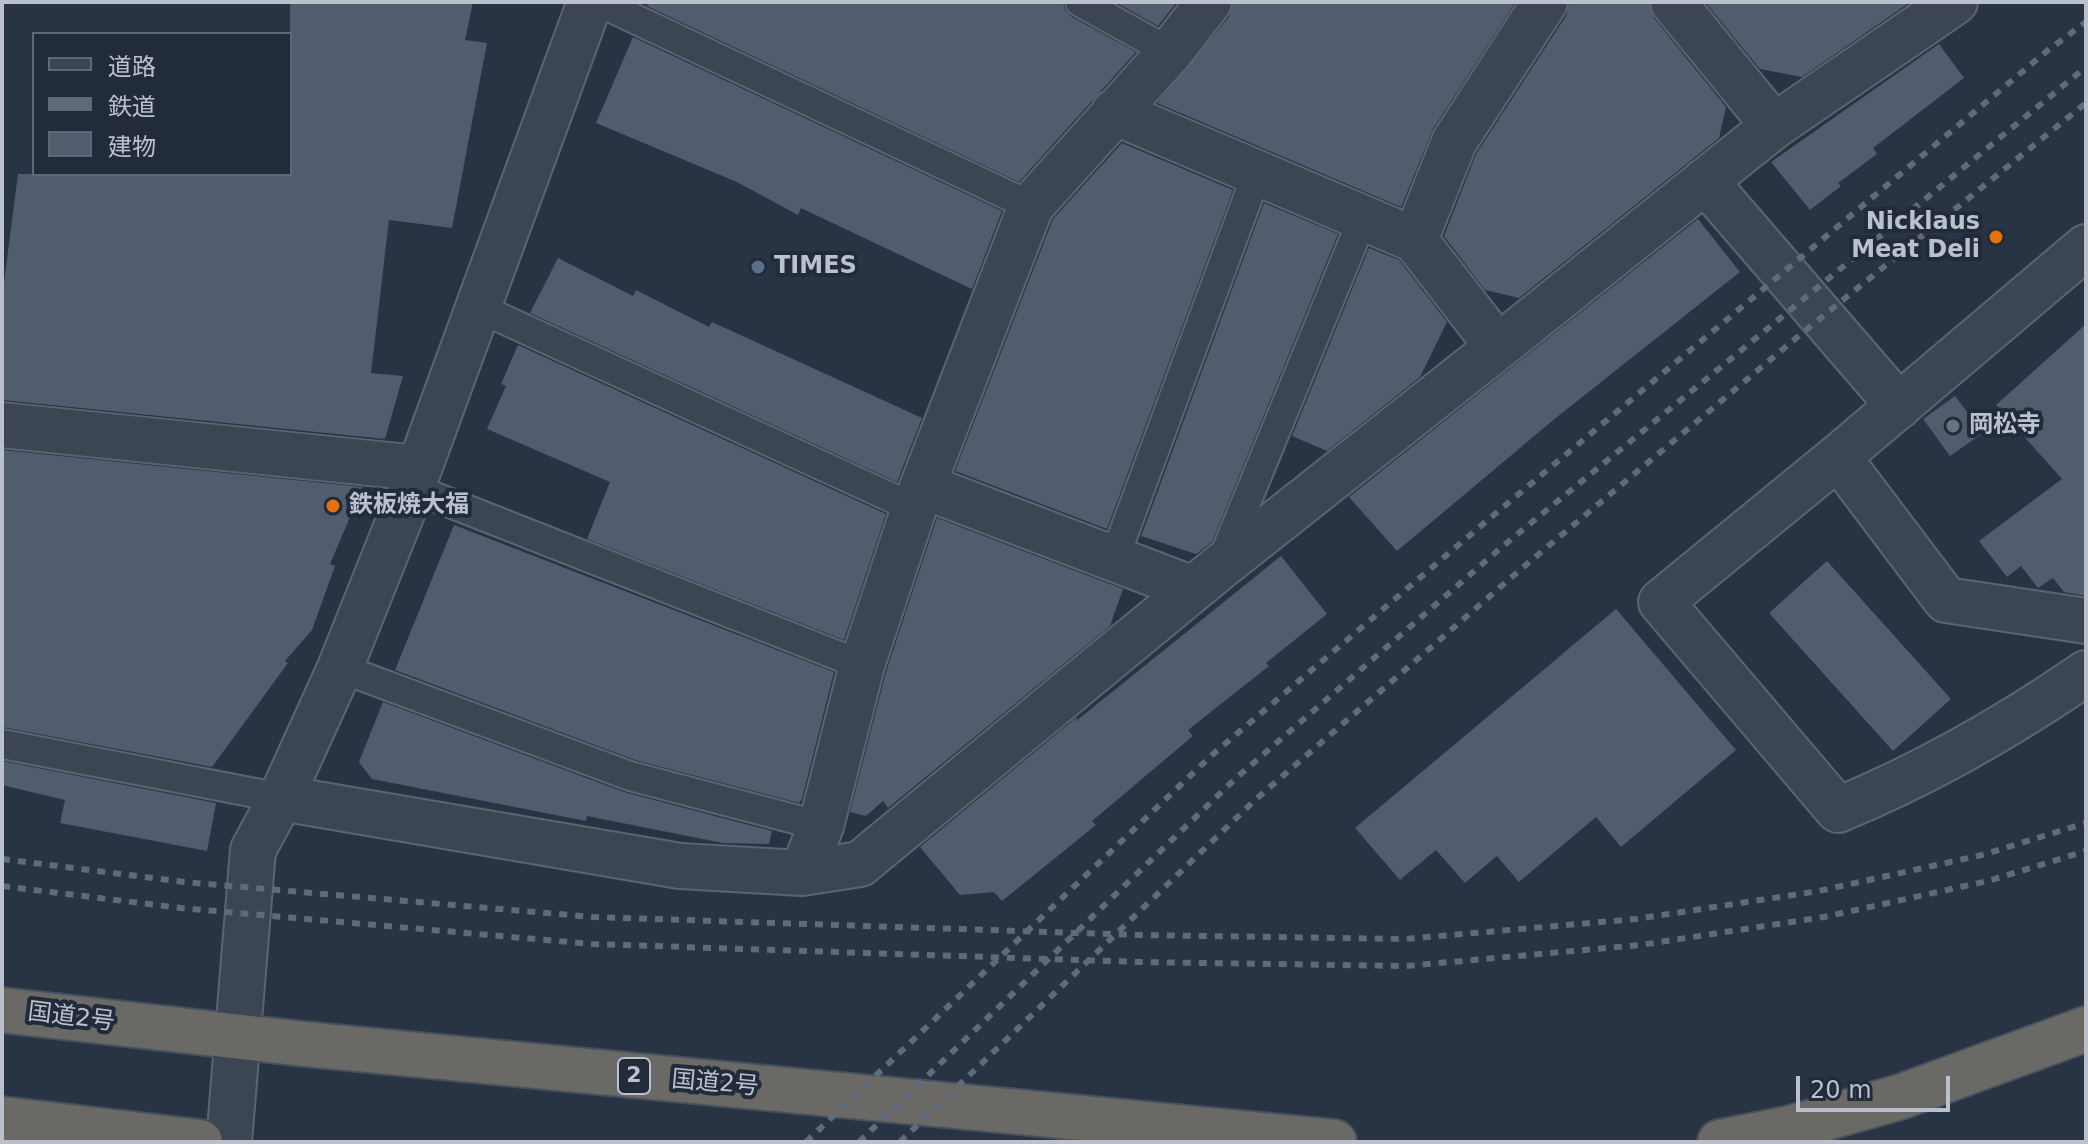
<!DOCTYPE html>
<meta charset="utf-8">
<style>
body{margin:0}
#map{position:relative;width:2088px;height:1144px;overflow:hidden;background:#283444;font-family:"DejaVu Sans","Noto Sans JP",sans-serif}
canvas{display:block}
.frame{position:absolute;inset:0;border:4px solid #bac1cd;pointer-events:none}
.legend{position:absolute;left:32px;top:32px;width:260px;height:144px;box-sizing:border-box;background:#212b39;border:2px solid #5e6774;margin:0;padding:10px 14px;list-style:none;font-size:24px;color:#bac1cd}
.legend li{display:flex;align-items:center;gap:16px;height:40px}
.legend b{width:40px;border:2px solid #5e6774}
.scale{position:absolute;left:1796px;top:1076px;width:154px;height:36px;box-sizing:border-box;border:4px solid #bac1cd;border-top:0;padding-left:10px;font-size:24px;line-height:28px;white-space:nowrap;color:#bac1cd;-webkit-text-stroke:6px #212b39;paint-order:stroke}
</style>
<div id="map">
<canvas width="2088" height="1144"></canvas>
<div class="frame"></div>
<ul class="legend">
<li><b style="height:10px;background:#3c4653"></b>道路</li>
<li><b style="height:10px;background:#5f6a7a"></b>鉄道</li>
<li><b style="height:22px;background:#515d6f"></b>建物</li>
</ul>
<div class="scale">20 m</div>
</div>
<script>
const c = document.querySelector('canvas').getContext('2d');
c.lineJoin = 'round';
function fill(path, color) { c.fillStyle = color; c.fill(path, 'evenodd'); }
function strokePath(path, color, width, dash) { c.strokeStyle = color; c.lineWidth = width; c.lineCap = dash ? 'butt' : 'round'; c.setLineDash(dash || []); c.stroke(path); }
function write(font, color, halo, rows, align = 'center') {
  c.font = font + ' "DejaVu Sans","Noto Sans JP",sans-serif'; c.lineWidth = 8; c.setLineDash([]); c.textBaseline = 'middle'; c.strokeStyle = halo; c.fillStyle = color; for (const [text, x, y, turn = 0] of rows) {
    c.save(); c.translate(x, y); c.rotate((+turn || 0) * Math.PI / 180); c.textAlign = isNaN(turn) ? turn : align; if (halo) c.strokeText(text, 0, 0); c.fillText(text, 0, 0); c.restore();
  }
}
fill(new Path2D(`
 M 290,2 L 473,2 L 465,40 L 487,43 L 452,228 L 389,220 L 371,373 L 403,376 L 385,439 L 2,400 L 2,298 L 18,174 L 290,174 Z
 M 648,2 L 1063,2 L 1065,10 L 1072,17 L 1136,52 L 1019,182 L 647,6 Z
 M 1115,2 L 1177,2 L 1158,26 Z
 M 1233,2 L 1509,2 L 1514,5 L 1433,129 L 1401,207 L 1157,103 L 1229,17 Z
 M 1570,2 L 1649,2 L 1654,18 L 1726,107 L 1719,138 L 1519,298 L 1485,290 L 1444,236 L 1476,154 L 1566,16 Z
 M 1705,2 L 1908,2 L 1909,3 L 1802,77 L 1760,69 Z
 M 633,37 L 1002,211 L 972,289 L 801,208 L 798,215 L 737,182 L 596,123 Z
 M 1939,44 L 1964,78 L 1873,148 L 1877,154 L 1838,183 L 1841,186 L 1810,210 L 1771,162 Z
 M 1122,143 L 1233,190 L 1107,529 L 955,471 L 1053,219 Z
 M 1264,203 L 1338,234 L 1212,542 L 1196,554 L 1141,536 L 1139,542 Z
 M 1698,219 L 1740,272 L 1557,417 L 1397,551 L 1349,497 Z
 M 1369,248 L 1399,260 L 1447,322 L 1420,377 L 1327,451 L 1292,436 Z
 M 558,258 L 633,296 L 636,290 L 709,327 L 712,322 L 922,418 L 897,482 L 530,313 Z
 M 2086,324 L 2086,596 L 2064,592 L 2053,578 L 2038,588 L 2021,566 L 2007,577 L 1979,541 L 2062,479 L 1996,405 Z
 M 518,345 L 886,514 L 844,640 L 587,539 L 610,482 L 487,429 L 506,386 L 501,384 Z
 M 1955,396 L 1983,433 L 1950,456 L 1923,419 Z
 M 2,450 L 363,487 L 330,564 L 335,566 L 312,630 L 285,661 L 288,663 L 212,767 L 2,727 Z
 M 937,518 L 1123,589 L 1110,626 L 888,808 L 883,801 L 866,816 L 850,812 L 886,672 Z
 M 454,525 L 834,672 L 802,799 L 799,803 L 635,760 L 395,670 Z
 M 1281,556 L 1327,614 L 1266,663 L 1269,666 L 1188,730 L 1193,736 L 1092,821 L 1096,825 L 1002,901 L 994,892 L 960,895 L 920,847 L 1077,717 L 1076,721 Z
 M 1827,561 L 1951,699 L 1893,751 L 1769,613 Z
 M 1616,609 L 1736,750 L 1621,847 L 1596,817 L 1519,882 L 1497,856 L 1465,883 L 1436,850 L 1400,880 L 1355,828 Z
 M 383,702 L 624,792 L 772,831 L 769,844 L 723,843 L 587,816 L 586,821 L 372,779 L 359,762 Z
 M 2,761 L 216,803 L 207,851 L 60,823 L 65,800 L 2,785 Z`), '#515d6f');
const service = new Path2D(`
 M 599,2 L 1031,206
 M 1080,2 L 1170,52
 M 479,308 L 914,508
 M 412,488 L 862,665
 M 1114,559 L 1257,173
 M 1222,561 L 1363,218
 M 340,668 L 630,776 L 821,826
 M 2,744 L 281,798`);
const minor = new Path2D(`
 M 1673,2 L 1774,126
 M 1705,181 L 1899,406
 M 1415,240 L 1454,142 L 1545,2
 M 2086,247 L 1838,457 L 1661,602 L 1838,810 C 1925,774 2009,726 2086,673
 M 2,425 L 418,468
 M 1838,457 L 1946,600 L 2086,621
 M 923,486 L 1193,589
 M 680,866 L 802,873 L 860,864 L 1220,567 L 1498,347 L 1415,240 L 1114,112
 M 802,873 L 821,826 L 862,665 L 914,508 L 1031,206 L 1170,52 L 1209,2
 M 229,1142 L 253,850 L 281,798 L 340,668 L 412,488 L 590,2`);
const tertiary = new Path2D(`
 M 1498,347 L 1774,126 L 1955,2
 M 281,798 L 680,866`);
const trunk = new Path2D(`
 M 2,1010 L 304,1044 L 1334,1142
 M 2,1119 L 200,1142
 M 1720,1142 L 1791,1128 L 1900,1097 L 2086,1029`);
strokePath(service, '#5b6471', 32);
strokePath(minor, '#5b6471', 48);
strokePath(tertiary, '#5b6471', 48);
strokePath(trunk, '#47515e', 48);
strokePath(service, '#3c4653', 28);
strokePath(minor, '#3c4653', 44);
strokePath(tertiary, '#3c4653', 44);
strokePath(trunk, '#6a6966', 44);
strokePath(new Path2D(`
 M 2,859 L 184,882 L 593,917 L 1140,935 L 1405,939 L 1636,919 L 1819,891 L 1982,855 L 2086,823
 M 2,886 L 181,908 L 592,944 L 1139,962 L 1406,966 L 1640,945 L 1824,917 L 1988,881 L 2086,851
 M 806,1142 L 1212,755 L 1483,524 L 2047,51 L 2086,22
 M 859,1142 L 1235,779 L 1503,546 L 2086,67
 M 900,1142 L 1254,801 L 1521,569 L 1801,334 L 2086,103`), '#5f6a7a', 6, [8, 8]);
for (const [x, y, r, color] of [
 [1996,237,8,"#e8710a"],
 [758,267,8,"#5c6f8a"],
 [1953,426,8,"#6b7280"],
 [333,506,8,"#e8710a"]
]) { const dot = new Path2D(); dot.arc(x, y, r, 0, 2 * Math.PI); c.fillStyle = color; c.fill(dot); strokePath(dot, '#212b39', 3); }
for (const [x, y, w] of [
 [634,1076,32]
]) { const box = new Path2D(); box.roundRect(x - w / 2, y - 18, w, 36, 6); c.fillStyle = '#212b39'; c.fill(box); strokePath(box, '#bac1cd', 2); }
write('bold 22px', '#bac1cd', null, [
 ["2",634,1076]
]);
write('bold 24px', '#bac1cd', '#212b39', [
 ["Nicklaus",1980,223,"right"],
 ["Meat Deli",1980,251,"right"],
 ["TIMES",774,267],
 ["岡松寺",1969,426],
 ["鉄板焼大福",349,506]
], 'left');
write('24px', '#bac1cd', '#212b39', [
 ["国道2号",71,1018,7],
 ["国道2号",715,1084,5]
]);
</script>
